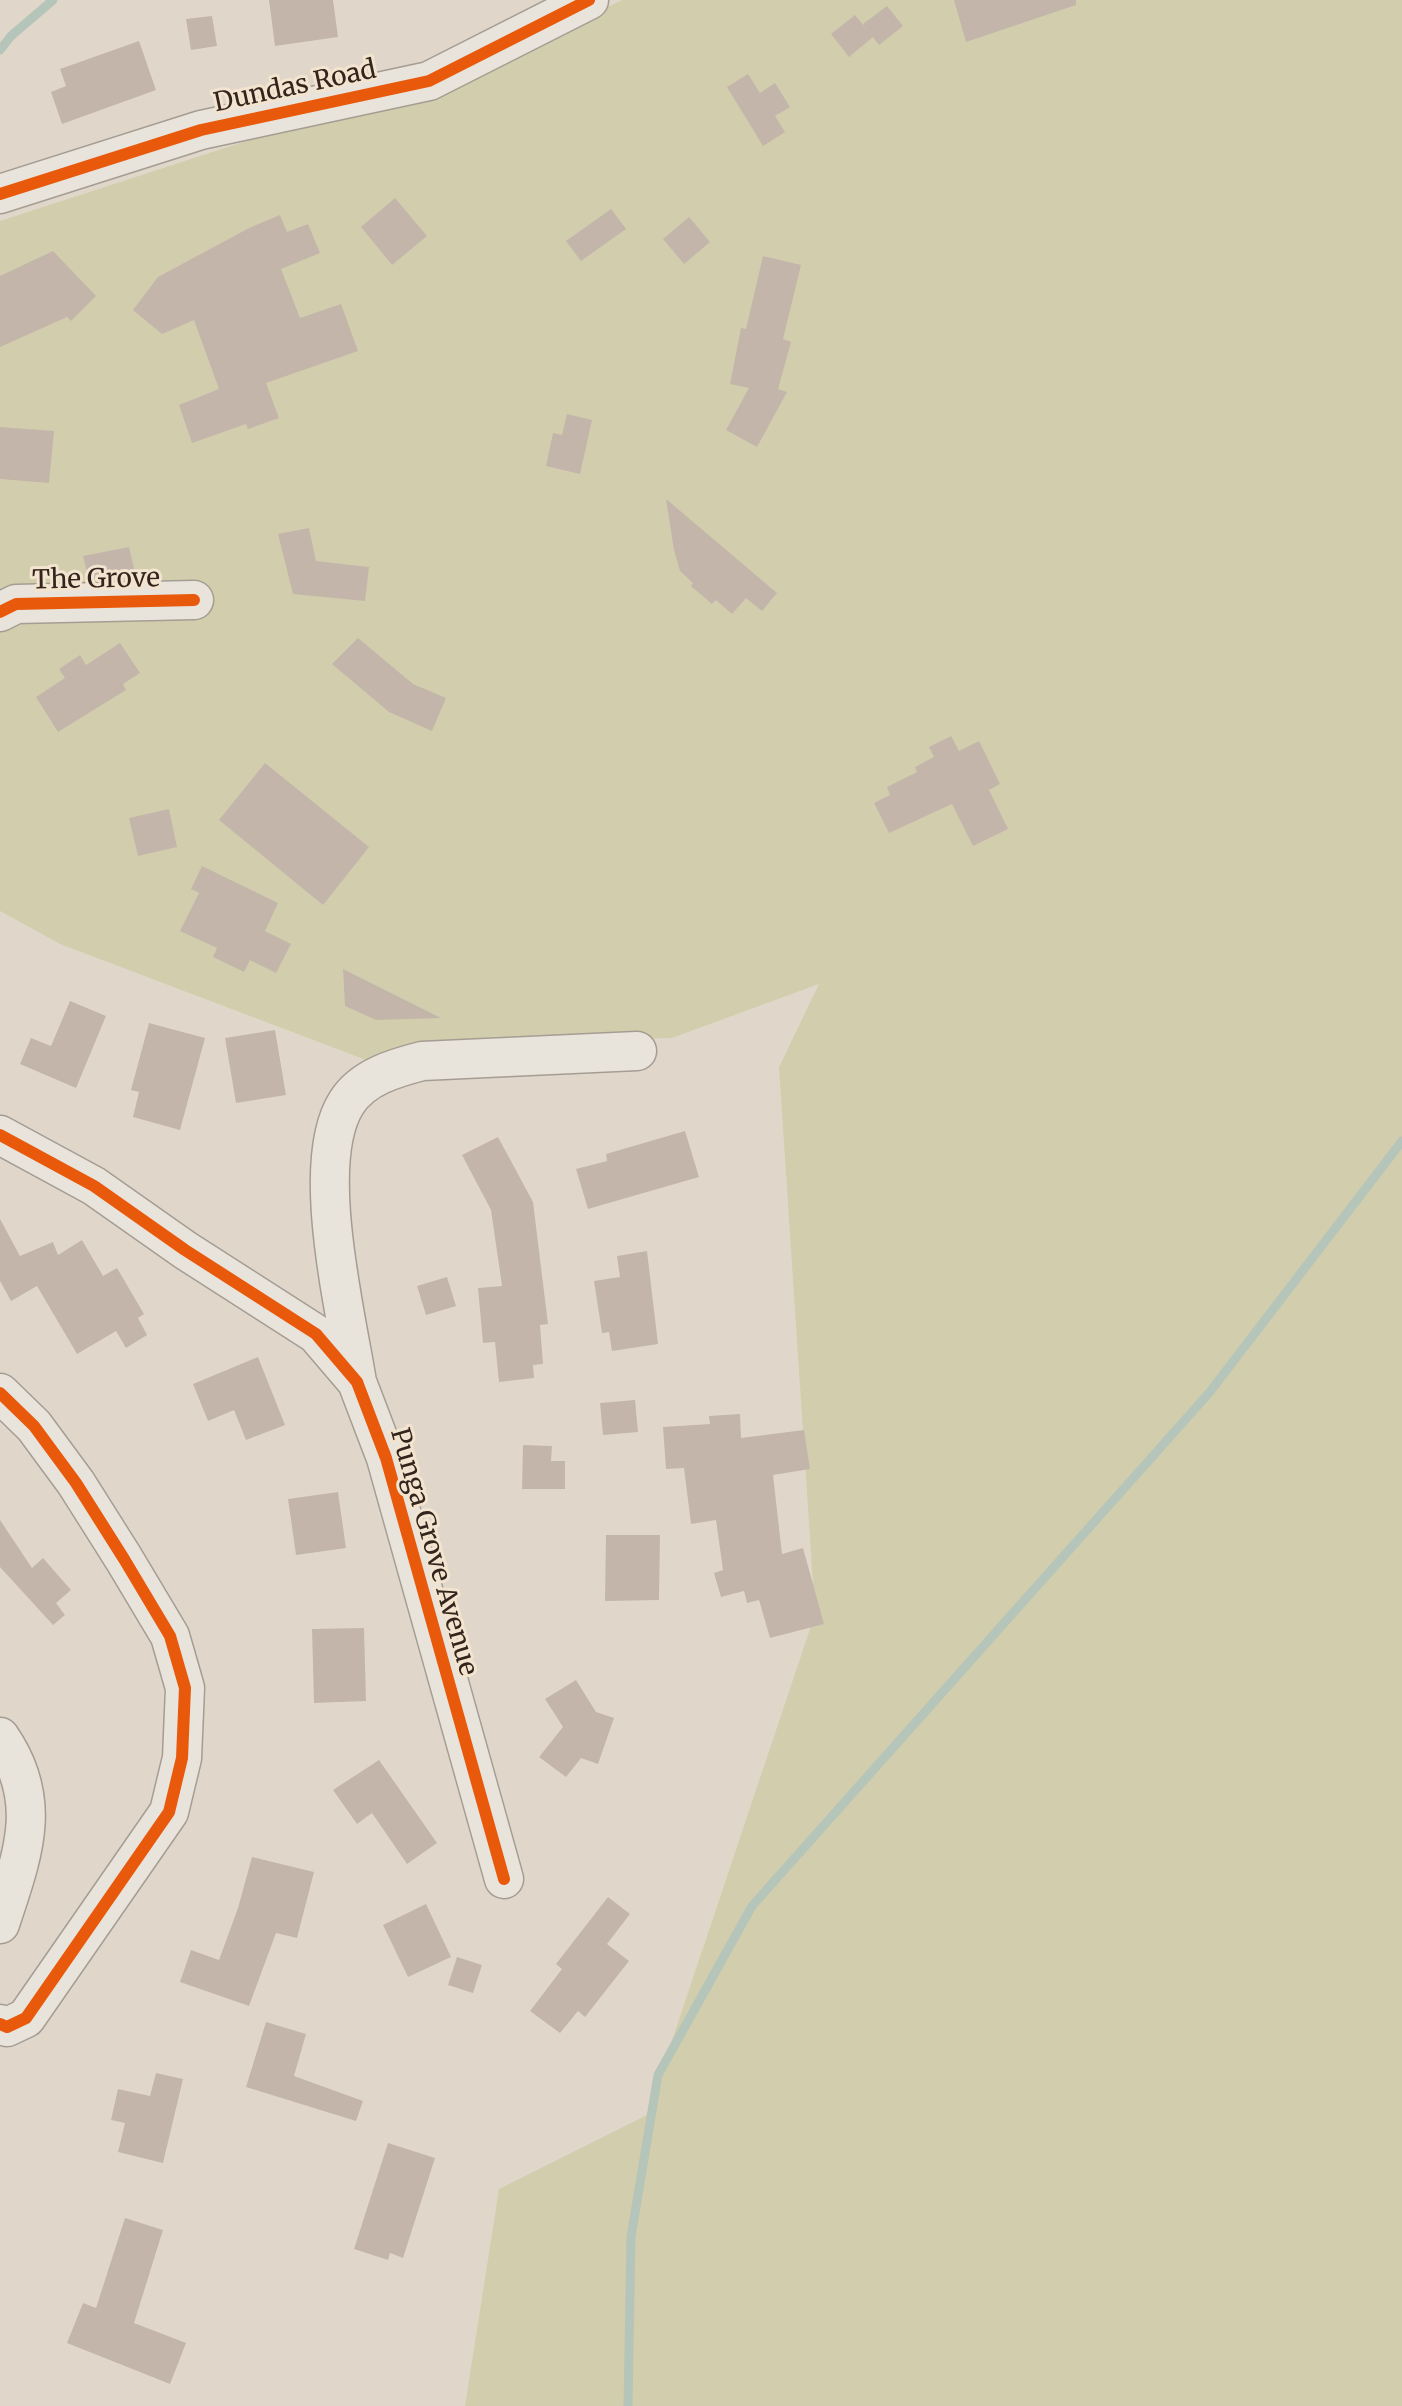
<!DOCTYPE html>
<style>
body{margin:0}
canvas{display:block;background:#e0d7ca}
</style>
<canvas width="1402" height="2406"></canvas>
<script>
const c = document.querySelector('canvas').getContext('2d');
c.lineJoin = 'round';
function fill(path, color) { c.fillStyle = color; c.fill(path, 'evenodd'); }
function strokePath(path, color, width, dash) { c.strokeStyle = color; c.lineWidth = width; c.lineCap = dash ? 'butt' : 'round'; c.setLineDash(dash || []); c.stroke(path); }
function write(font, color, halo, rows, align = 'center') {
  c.font = font + ' Merriweather,serif'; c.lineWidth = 6; c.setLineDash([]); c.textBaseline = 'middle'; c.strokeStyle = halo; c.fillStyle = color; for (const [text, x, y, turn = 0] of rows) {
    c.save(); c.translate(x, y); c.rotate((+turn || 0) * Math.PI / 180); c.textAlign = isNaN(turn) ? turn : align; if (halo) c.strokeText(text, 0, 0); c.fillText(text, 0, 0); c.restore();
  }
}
fill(new Path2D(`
 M 622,0 L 1402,0 L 1402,2406 L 465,2406 L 499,2189 L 647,2115 L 815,1614 L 779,1067 L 819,984 L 672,1038 L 421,1046 L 374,1063 L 60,944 L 0,911 L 0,221 L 505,57 Z`), '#d2cead');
strokePath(new Path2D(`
 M 0,50 L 11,36 L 53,0
 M 628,2406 L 631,2237 L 658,2075 L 752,1906 L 1209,1393 L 1402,1141`), '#b5c5b9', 9);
fill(new Path2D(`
 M 269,0 L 333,0 L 338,37 L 275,46 Z
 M 954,0 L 1076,0 L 1076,5 L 966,42 Z
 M 887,6 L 903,26 L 879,45 L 873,37 L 849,57 L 831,34 L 855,15 L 868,31 L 863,24 Z
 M 212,16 L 217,46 L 191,50 L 186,19 Z
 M 139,41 L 156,90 L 62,124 L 51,92 L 66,86 L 60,69 Z
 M 748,74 L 760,93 L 775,83 L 790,107 L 775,116 L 785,132 L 763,146 L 727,87 Z
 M 395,198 L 427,236 L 392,265 L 361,227 Z
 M 611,209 L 626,229 L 581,261 L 566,241 Z
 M 280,215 L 287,232 L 308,224 L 320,253 L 281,269 L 300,318 L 341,304 L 358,351 L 266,383 L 279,418 L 248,429 L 246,424 L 192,443 L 179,405 L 219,389 L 194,320 L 162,334 L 133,310 L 158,277 L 249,228 Z
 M 689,217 L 710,242 L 684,264 L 663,239 Z
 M 53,251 L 96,296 L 71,321 L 67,317 L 0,347 L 0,276 Z
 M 763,256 L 801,265 L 783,339 L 791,342 L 778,389 L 787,392 L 757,447 L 726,430 L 749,388 L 730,384 L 741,328 L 746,329 Z
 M 567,414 L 592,420 L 580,474 L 546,466 L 553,433 L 562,435 Z
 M 0,427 L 54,431 L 49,483 L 0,479 Z
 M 666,499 L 777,593 L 762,611 L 746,598 L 732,614 L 716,600 L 712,604 L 691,586 L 693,583 L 680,571 L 674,550 Z
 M 309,528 L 316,561 L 369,567 L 365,601 L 293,594 L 278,534 Z
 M 129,547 L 135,573 L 89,580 L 83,556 Z
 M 358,638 L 413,684 L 446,698 L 432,731 L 389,712 L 332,664 Z
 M 120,643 L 140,673 L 123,684 L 126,690 L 58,732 L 36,697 L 65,678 L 59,669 L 80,655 L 86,665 Z
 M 951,736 L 959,751 L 979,741 L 1000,784 L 989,790 L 1008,829 L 973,846 L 952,804 L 889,833 L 874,803 L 890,795 L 887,787 L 917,772 L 915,767 L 934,757 L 929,747 Z
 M 265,763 L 369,847 L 323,905 L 219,820 Z
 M 169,809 L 177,847 L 138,856 L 129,818 Z
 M 202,866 L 278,903 L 265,931 L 291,944 L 276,973 L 250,960 L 244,972 L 213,957 L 217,948 L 180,931 L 199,893 L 191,889 Z
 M 343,969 L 441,1018 L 376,1020 L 345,1006 Z
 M 70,1001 L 106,1016 L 76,1088 L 20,1064 L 31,1038 L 51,1046 Z
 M 149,1023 L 205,1038 L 180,1130 L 133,1117 L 139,1092 L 131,1090 Z
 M 275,1030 L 286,1095 L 236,1103 L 225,1038 Z
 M 685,1131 L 699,1177 L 588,1209 L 576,1169 L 607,1161 L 606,1154 Z
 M 498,1137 L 533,1202 L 548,1324 L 540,1325 L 543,1364 L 533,1365 L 534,1378 L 499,1382 L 495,1342 L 483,1343 L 478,1288 L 502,1286 L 491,1210 L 462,1155 Z
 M 0,1219 L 20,1256 L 53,1242 L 58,1255 L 82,1240 L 103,1276 L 117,1268 L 144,1314 L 138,1318 L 147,1335 L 126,1348 L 116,1331 L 77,1354 L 37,1286 L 11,1301 L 0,1281 Z
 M 647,1251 L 658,1344 L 612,1351 L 609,1332 L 602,1333 L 594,1281 L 620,1277 L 617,1256 Z
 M 447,1277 L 456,1306 L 426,1315 L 417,1286 Z
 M 258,1357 L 285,1425 L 246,1440 L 234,1410 L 208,1421 L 193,1384 Z
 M 635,1400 L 638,1432 L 603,1435 L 600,1403 Z
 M 740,1414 L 741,1438 L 804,1430 L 810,1469 L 773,1475 L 782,1554 L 803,1548 L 824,1624 L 770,1638 L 759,1600 L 747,1603 L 744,1591 L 721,1597 L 714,1573 L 723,1570 L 716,1520 L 691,1524 L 684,1468 L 666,1469 L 663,1427 L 710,1424 L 709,1416 Z
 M 523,1445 L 552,1446 L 551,1461 L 565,1461 L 565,1489 L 522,1489 Z
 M 338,1492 L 346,1548 L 296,1555 L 288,1499 Z
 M 0,1520 L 32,1568 L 43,1558 L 71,1590 L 56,1603 L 65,1615 L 53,1625 L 0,1567 Z
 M 606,1535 L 660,1535 L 659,1600 L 605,1601 Z
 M 364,1628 L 366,1701 L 314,1703 L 312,1629 Z
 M 576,1680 L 596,1712 L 614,1718 L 598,1764 L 581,1758 L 566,1777 L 539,1757 L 563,1727 L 545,1699 Z
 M 379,1760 L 437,1843 L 407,1864 L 372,1813 L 357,1824 L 333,1790 Z
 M 252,1857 L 314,1872 L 297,1938 L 276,1933 L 249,2006 L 180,1982 L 191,1950 L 219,1960 L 238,1908 Z
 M 608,1897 L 630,1914 L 607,1944 L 629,1961 L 585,2017 L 578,2011 L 560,2033 L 530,2011 L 562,1969 L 556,1964 Z
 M 426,1904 L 451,1957 L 408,1977 L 383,1925 Z
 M 457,1957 L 482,1965 L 473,1993 L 448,1985 Z
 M 266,2022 L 306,2034 L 294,2076 L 363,2101 L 356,2121 L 246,2087 Z
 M 156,2073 L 183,2079 L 163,2163 L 118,2152 L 125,2123 L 111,2120 L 118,2089 L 150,2096 Z
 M 388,2143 L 435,2158 L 403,2258 L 390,2253 L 388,2260 L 354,2249 Z
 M 125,2218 L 163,2230 L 134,2323 L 186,2343 L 170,2384 L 67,2343 L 83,2303 L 96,2308 Z`), '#c4b5ab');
const minor = new Path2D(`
 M 0,194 L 201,130 L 429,81 L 589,0
 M 0,612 L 16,604 L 194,600
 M 0,1135 L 94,1186 L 185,1250 L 316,1334 L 357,1382 L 386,1458 L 504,1879
 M 357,1382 C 346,1313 308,1161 347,1102 C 363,1077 395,1068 422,1061 L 637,1051
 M 0,1393 L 34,1426 L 76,1483 L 124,1559 L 170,1636 L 185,1688 L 182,1758 L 169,1812 L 26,2018 L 7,2027 L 0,2024
 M 0,1737 C 45,1802 22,1856 0,1924`);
strokePath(minor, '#a59d93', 41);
strokePath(minor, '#e8e3db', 38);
strokePath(new Path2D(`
 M 0,194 L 201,130 L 429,81 L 589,0
 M 0,612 L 16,604 L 194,600
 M 0,1135 L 94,1186 L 185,1250 L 316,1334 L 357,1382 L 386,1458 L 504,1879
 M 0,1393 L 34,1426 L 76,1483 L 124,1559 L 170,1636 L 185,1688 L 182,1758 L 169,1812 L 26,2018 L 7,2027 L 0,2024`), '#e8590c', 12);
write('26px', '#33251d', '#f2e4cf', [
 ["Dundas Road",295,87,-12],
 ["The Grove",96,580,-1],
 ["Punga Grove Avenue",433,1552,74]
]);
</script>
